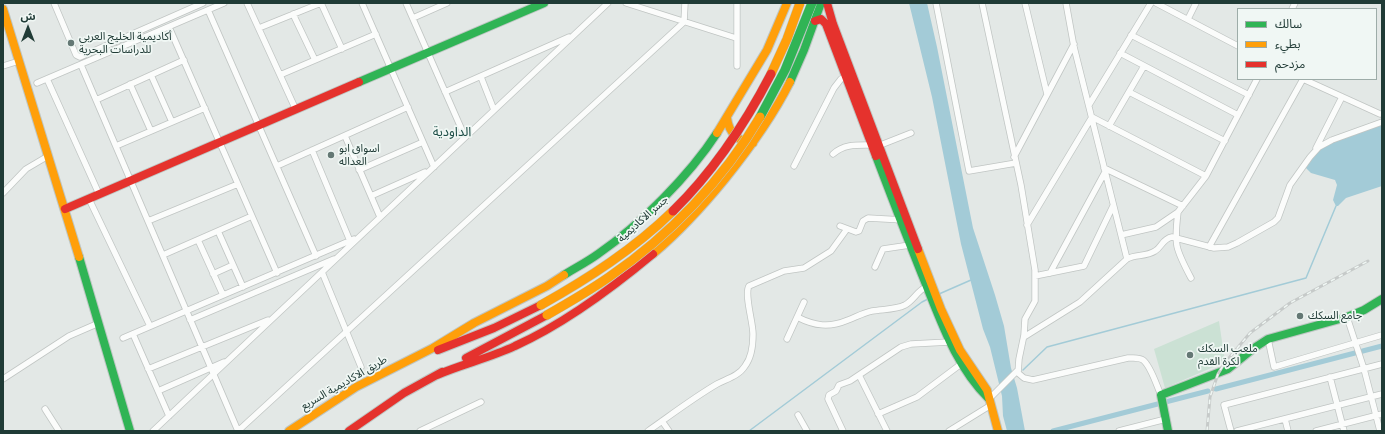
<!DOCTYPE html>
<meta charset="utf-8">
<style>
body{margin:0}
#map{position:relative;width:1385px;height:434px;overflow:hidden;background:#e3e8e6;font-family:"PT Sans Narrow","Noto Sans Arabic",sans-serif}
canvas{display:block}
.frame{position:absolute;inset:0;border:4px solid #203b36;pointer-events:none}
.legend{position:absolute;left:1237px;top:8px;width:140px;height:72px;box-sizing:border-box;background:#f0f7f4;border:1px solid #9daca8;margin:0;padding:5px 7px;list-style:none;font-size:12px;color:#203b36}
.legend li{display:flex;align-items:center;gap:8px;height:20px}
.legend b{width:20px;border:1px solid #9daca8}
.north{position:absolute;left:8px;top:8px;width:40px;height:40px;-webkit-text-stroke:3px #f0f7f4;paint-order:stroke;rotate:0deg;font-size:11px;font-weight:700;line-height:16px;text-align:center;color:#203b36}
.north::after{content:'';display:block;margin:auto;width:14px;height:18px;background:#203b36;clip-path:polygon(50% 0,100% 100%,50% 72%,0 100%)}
</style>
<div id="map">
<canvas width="1385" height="434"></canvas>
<div class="frame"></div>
<ul class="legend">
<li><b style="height:5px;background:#30b455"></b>سالك</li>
<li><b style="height:5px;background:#ff9f0a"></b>بطيء</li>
<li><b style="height:5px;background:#e5322d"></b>مزدحم</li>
</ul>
<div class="north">ش</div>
</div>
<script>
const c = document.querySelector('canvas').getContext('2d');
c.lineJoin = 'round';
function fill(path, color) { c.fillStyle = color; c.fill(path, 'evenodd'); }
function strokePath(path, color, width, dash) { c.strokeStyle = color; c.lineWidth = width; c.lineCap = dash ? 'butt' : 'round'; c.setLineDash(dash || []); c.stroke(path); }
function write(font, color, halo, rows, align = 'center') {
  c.font = font + ' "PT Sans Narrow","Noto Sans Arabic",sans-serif'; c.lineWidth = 3.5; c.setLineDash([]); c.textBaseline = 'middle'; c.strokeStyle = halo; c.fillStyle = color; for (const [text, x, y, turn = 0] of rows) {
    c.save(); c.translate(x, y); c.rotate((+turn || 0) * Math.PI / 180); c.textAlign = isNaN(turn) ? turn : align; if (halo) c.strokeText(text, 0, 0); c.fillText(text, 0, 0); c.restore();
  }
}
fill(new Path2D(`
 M 1219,321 L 1225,362 L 1165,388 L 1154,349 Z`), '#cbe1d4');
fill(new Path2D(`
 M 909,3 L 927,3 L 937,47 L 973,228 L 995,295 L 1004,326 L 1011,368 L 1017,388 L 1025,431 L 1007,431 L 1003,416 L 1002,396 L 990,347 L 983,329 L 961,244 L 932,97 Z
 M 1382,124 L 1382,186 L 1346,198 L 1338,206 L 1336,206 L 1333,200 L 1337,185 L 1335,180 L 1311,173 L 1305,167 L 1320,148 L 1367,128 Z`), '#a3cbd7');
strokePath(new Path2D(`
 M 939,294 L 971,280
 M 1023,370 L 1047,347 L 1306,278 L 1336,206
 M 749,431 L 922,302 L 928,299`), '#a3cbd7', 1.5);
strokePath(new Path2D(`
 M 1216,389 L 1382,346
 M 1053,431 L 1208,391`), '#a3cbd7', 5);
const street = new Path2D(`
 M 54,3 L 76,55 L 80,57 L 203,3
 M 247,3 L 296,110
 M 321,3 L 342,49
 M 362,3 L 434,167
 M 406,3 L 465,137
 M 626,3 L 736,38
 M 737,3 L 737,66
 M 936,3 L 969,171 L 1016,163
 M 982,3 L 1021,185 L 1035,270 L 1035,301 L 1025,319 L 1024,335 L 1019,359 L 1018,373 L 1024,378 L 1033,380 L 1128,358 C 1133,358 1139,357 1143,360 C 1151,366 1157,387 1161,395
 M 1025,3 L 1047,94
 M 1066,3 L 1074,47 L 1127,259
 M 1156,3 L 1238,46
 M 1292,9 L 1295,3
 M 208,10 L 316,256
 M 293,14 L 315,60
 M 413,18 L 447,3
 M 1188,19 L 1196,3
 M 169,27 L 277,273
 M 259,28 L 321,3
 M 1131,35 L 1249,95
 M 1120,53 L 1238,115
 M 81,65 L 238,431 L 684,22 L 685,3
 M 3,66 L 19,61
 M 151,75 L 172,122
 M 280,75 L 376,34
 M 481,77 L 494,110
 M 47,79 L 99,194
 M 1303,79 L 1380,114
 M 37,83 L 224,3
 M 130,84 L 151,131
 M 445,92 L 569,37
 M 1129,92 L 1225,141
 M 96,100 L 184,60
 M 1089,105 L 1151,3
 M 1109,126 L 1144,66
 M 345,136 L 380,217
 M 116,146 L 205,108
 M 878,146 L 911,133
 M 1316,148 L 1342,97
 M 312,150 L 350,241
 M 833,154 C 844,144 857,145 871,145
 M 1014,157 L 1074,44
 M 277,166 L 408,107
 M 794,166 L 834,88 L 841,79 L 848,75
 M 1104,168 L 1183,206
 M 359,170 L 423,142
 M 3,193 L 26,169 L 48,156
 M 371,196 L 425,172
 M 89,199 L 150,326
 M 1178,212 C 1174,245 1175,248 1191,278
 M 148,221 L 238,184
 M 1027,225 L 1092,117 L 1206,176
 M 840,226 L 856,232 L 859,231 L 863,221 L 868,218 L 903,220
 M 218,231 L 243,287
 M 1121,235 L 1156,227 L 1178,212 L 1206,176 L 1257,79
 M 198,240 L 223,295
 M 1209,247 L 1303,79
 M 163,255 L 252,216
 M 875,267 L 883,249 L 910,245
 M 322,272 L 361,367
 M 1050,273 L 1105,172
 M 213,274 L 233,265
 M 1035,276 L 1084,266 L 1113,206
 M 797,317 C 815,326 829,328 848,320 C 856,317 863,313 872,311 C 882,309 895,310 905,305 C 914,300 917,291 926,287
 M 1347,317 L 1364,369 L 1380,431
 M 190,320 L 334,259
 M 133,334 L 169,416
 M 1024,337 L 1080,302 L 1127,259 C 1135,254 1146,257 1155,251 C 1162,247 1162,239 1172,237 L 1214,248 L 1228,247 L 1237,243 L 1274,222 L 1278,218 L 1290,185 L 1310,157 L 1319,147 L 1332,140 L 1382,122
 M 123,338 L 354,239
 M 787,339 L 804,302
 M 1268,339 L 1274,367 L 1382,335
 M 148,369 L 268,320
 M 859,375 L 887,431
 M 1330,377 L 1344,431
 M 3,379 L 69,336 L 99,323
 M 158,391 L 224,362
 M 989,399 L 1017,371
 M 45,409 L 59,431
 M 878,414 L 917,397 L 961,364
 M 798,415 L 807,431
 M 1285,419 L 1288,431
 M 662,421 L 669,431
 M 153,431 L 608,3
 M 420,431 L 481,402
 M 648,431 C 671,415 693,398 717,384 C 726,379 739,376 745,366 C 752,357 753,345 753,334 C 753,322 744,294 749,286 L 784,271 L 804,268 L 831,251 L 847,229
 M 843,431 L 828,399 L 829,395 L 836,391 L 839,385 L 850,381 L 901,347 L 911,344 L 949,342
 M 949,431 L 991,405
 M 1119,431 L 1166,419
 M 1231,431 L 1224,405 L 1382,364
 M 1237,431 L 1382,394
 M 1316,431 L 1382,414`);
const fast = new Path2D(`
 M 359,82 L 544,3
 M 790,82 L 804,50 L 821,3
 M 876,156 C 892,198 908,240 925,282 C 942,324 956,366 989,399
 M 79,257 L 130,431
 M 564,275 C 575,268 587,262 598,254 C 640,225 689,176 717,133
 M 1168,431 L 1161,395 L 1228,369 L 1254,348 L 1268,339 L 1347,317 L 1364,310 L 1382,299`);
const slow = new Path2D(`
 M 3,9 L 79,257
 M 727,118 C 729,133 738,142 753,143
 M 717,133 L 767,50 L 787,3
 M 918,249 L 941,309 L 960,350 L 987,390 L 998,431
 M 653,254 C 679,232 703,206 725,179 C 750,148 772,118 790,82
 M 289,431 L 356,387 L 433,348 L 474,323 L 547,286 L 564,275`);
const jam = new Path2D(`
 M 827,3 L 833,24 L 918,249
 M 815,21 L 821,19 L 826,24 L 876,156
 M 65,209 L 359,82
 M 438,350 L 494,328 L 541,305
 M 466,358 L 547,315
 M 437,375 C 462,364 490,358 515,346 C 564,324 611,289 653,254
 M 349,431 L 404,393 L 442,372`);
strokePath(street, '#c0c5c3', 7);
strokePath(fast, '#bec6c3', 10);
strokePath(slow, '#bec6c3', 10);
strokePath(jam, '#bec6c3', 10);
strokePath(street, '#fbfcfb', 5.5);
strokePath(fast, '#30b455', 8);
strokePath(slow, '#ff9f0a', 8);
strokePath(jam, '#e5322d', 8);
const rail = new Path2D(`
 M 1207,431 L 1210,397 L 1218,374 L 1224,364 L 1250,333 L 1290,303 L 1368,261`);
strokePath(rail, '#c6cac9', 3);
strokePath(rail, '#f0f7f4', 1.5, [4.5]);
const fastBridge = new Path2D(`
 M 760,117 L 785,70 L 812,3`);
const slowBridge = new Path2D(`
 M 771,74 L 787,39 L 800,3
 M 541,305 C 589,278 634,249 673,211
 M 547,315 C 568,303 589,291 609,277 C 669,236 723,180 760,117`);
const jamBridge = new Path2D(`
 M 673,211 C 714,171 745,124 771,74`);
strokePath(fastBridge, '#bbc5c3', 10, []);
strokePath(slowBridge, '#bbc5c3', 10, []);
strokePath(jamBridge, '#bbc5c3', 10, []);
strokePath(fastBridge, '#30b455', 9);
strokePath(slowBridge, '#ff9f0a', 9);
strokePath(jamBridge, '#e5322d', 9);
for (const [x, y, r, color] of [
 [71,43,4,"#647874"],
 [331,155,4,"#647874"],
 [1300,316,4,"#647874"],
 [1190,355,4,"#647874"]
]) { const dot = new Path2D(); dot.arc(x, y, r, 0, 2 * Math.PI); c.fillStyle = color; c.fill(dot); strokePath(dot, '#f0f7f4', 1.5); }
write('11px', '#203b36', '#f0f7f4', [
 ["أكاديمية الخليج العربي",79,37],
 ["للدراسات البحرية",79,50],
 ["اسواق ابو",339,149],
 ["العداله",339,162],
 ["جامع السكك",1308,316],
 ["ملعب السكك",1198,349],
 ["لكرة القدم",1198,362]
], 'left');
write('11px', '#203b36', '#f0f7f4', [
 ["جسر الاكاديمية",643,219,-42],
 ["طريق الاكاديمية السريع",344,383,-30]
]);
write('13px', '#1c4d46', '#f0f7f4', [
 ["الداودية",452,132]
]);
</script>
